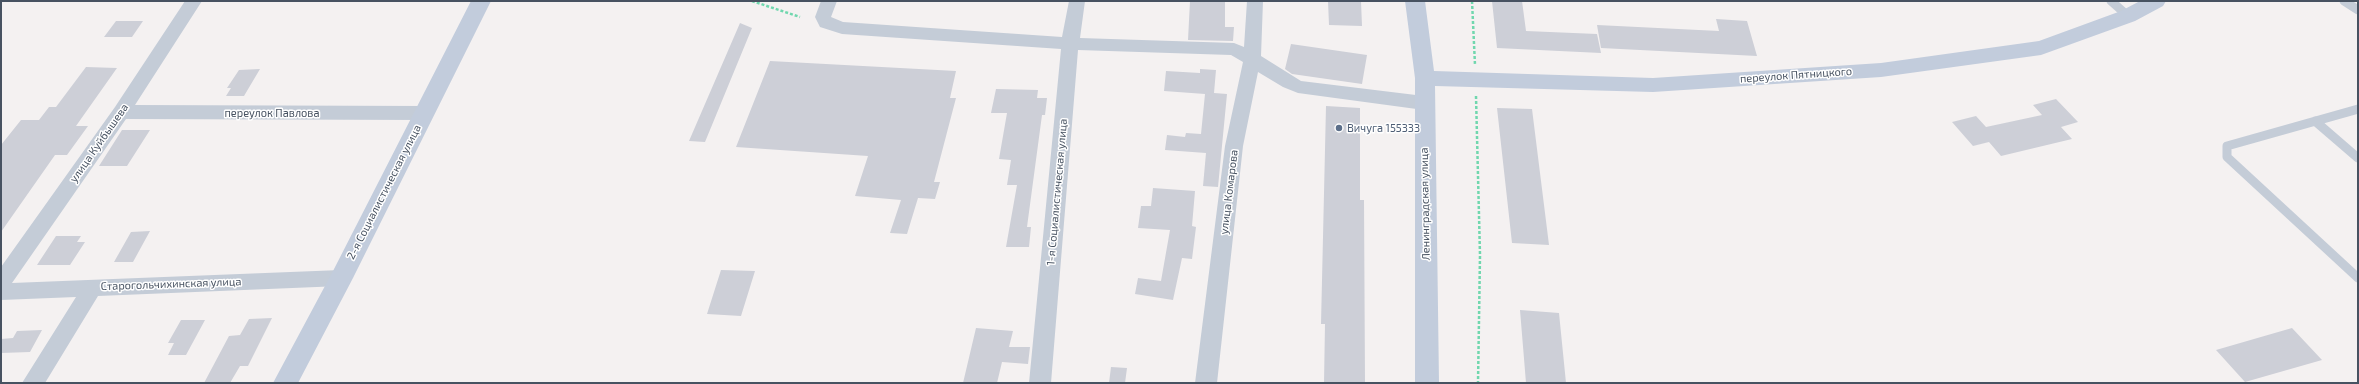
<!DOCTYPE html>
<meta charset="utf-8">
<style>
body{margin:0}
#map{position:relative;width:2359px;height:384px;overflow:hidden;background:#f4f1f1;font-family:"Exo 2",sans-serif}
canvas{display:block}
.frame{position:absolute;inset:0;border:2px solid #475261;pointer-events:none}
</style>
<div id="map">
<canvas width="2359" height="384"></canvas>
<div class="frame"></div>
</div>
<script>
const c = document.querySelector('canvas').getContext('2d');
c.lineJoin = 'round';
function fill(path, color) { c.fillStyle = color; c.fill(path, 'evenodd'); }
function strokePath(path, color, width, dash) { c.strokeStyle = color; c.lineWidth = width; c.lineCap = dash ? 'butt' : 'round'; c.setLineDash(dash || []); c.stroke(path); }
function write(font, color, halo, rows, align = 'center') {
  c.font = font + ' "Exo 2",sans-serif'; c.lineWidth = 3; c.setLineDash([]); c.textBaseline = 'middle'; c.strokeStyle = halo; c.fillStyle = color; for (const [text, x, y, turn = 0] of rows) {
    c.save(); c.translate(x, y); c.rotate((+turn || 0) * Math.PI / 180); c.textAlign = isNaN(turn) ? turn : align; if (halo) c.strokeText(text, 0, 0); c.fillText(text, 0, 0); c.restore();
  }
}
fill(new Path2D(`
 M 1190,1 L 1225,1 L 1225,27 L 1234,27 L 1233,41 L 1188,40 Z
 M 1328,1 L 1361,1 L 1362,26 L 1329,25 Z
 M 1492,1 L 1522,1 L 1526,31 L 1597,34 L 1601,53 L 1497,48 Z
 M 1716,19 L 1747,21 L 1757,56 L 1601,48 L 1597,25 L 1719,31 Z
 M 116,21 L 143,21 L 132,37 L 104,37 Z
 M 740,23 L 752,28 L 705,142 L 689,141 Z
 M 1291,44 L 1367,55 L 1362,84 L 1292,74 L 1285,69 Z
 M 770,61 L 956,71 L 950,98 L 956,98 L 934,182 L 940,182 L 935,199 L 918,198 L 907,234 L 890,233 L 901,200 L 855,196 L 868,156 L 736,147 Z
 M 86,67 L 117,68 L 76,126 L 88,126 L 67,155 L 55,155 L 1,232 L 1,145 L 21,120 L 39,120 L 49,107 L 56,107 Z
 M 260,69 L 244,96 L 226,96 L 231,88 L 227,88 L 239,70 Z
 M 1200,69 L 1216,70 L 1214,93 L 1227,94 L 1218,187 L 1203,186 L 1206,153 L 1165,150 L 1167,135 L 1185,137 L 1186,133 L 1201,134 L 1205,94 L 1164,91 L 1166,71 L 1200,73 Z
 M 996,89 L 1038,90 L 1037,98 L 1047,98 L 1045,115 L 1042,115 L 1027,227 L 1031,227 L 1029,247 L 1006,247 L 1017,185 L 1007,185 L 1011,160 L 999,159 L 1007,113 L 991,113 Z
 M 2056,99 L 2078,122 L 2061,127 L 2072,139 L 2001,156 L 1989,142 L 1973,146 L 1952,122 L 1976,116 L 1986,127 L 2042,115 L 2033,105 Z
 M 1326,106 L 1360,108 L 1360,200 L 1364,200 L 1365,383 L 1324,383 L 1325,324 L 1321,324 Z
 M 1497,108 L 1532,109 L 1549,245 L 1512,243 Z
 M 122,130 L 150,130 L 127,166 L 99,166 Z
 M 1153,188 L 1195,191 L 1192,226 L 1196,227 L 1192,259 L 1182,258 L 1173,300 L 1135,294 L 1138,278 L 1161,281 L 1170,230 L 1138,228 L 1141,206 L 1151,206 Z
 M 150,231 L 133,262 L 114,262 L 131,232 Z
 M 56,236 L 81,236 L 77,242 L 85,242 L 70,265 L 37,265 Z
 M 721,270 L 755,271 L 741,316 L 707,314 Z
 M 1520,310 L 1559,313 L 1566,383 L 1526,383 Z
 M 272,318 L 248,366 L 240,366 L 230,383 L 204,383 L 229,336 L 240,335 L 249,319 Z
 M 181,320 L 205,320 L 186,355 L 168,355 L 174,343 L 168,343 Z
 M 976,328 L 1013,331 L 1009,347 L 1030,347 L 1028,364 L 1002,362 L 997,383 L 963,383 Z
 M 2292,328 L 2322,360 L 2245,382 L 2216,350 Z
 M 42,330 L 30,352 L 1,353 L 1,339 L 13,338 L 17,331 Z
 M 1111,367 L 1127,368 L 1125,383 L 1109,383 Z`), '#cdcfd7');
strokePath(new Path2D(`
 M 752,1 L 800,17
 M 1472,1 L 1475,65
 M 1476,96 L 1480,255 L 1478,383`), '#70d7ae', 2.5, [3, 2]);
strokePath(new Path2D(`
 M 2111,1 L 2128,16
 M 2344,1 L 2358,10
 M 2358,109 L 2227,146 L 2227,157 L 2358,278
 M 2315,121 L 2358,158`), '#c4ccd7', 9);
fill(new Path2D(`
 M 185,1 L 202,1 L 135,105 L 424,106 L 430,108 L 433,113 L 430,118 L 424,120 L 126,119 L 12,283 L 341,270 L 348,272 L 351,278 L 348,284 L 341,286 L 98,296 L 45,383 L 22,383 L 76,297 L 1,300 L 1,267 L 115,107 Z
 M 821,1 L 837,1 L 831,17 L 843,22 L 1062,37 L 1069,1 L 1085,1 L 1080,38 L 1234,43 L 1244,47 L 1247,1 L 1263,1 L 1261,56 L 1301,81 L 1424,96 L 1430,98 L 1433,103 L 1430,108 L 1424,110 L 1298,93 L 1283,87 L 1258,72 L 1243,146 L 1217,383 L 1195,383 L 1225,146 L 1243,62 L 1231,55 L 1078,50 L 1051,383 L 1029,383 L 1061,49 L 842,34 L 820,27 L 815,17 Z`), '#c4ccd7');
fill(new Path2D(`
 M 471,1 L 491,1 L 353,278 L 298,383 L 273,383 L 333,271 Z
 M 1405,1 L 1425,1 L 1434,71 L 1653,78 L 1881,63 L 2039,41 L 2121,11 L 2140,1 L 2166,1 L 2163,6 L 2135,21 L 2041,55 L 1881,77 L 1653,92 L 1435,86 L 1439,383 L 1415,383 L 1415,78 Z`), '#c2ccdc');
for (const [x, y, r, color] of [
 [1339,128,4,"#5c6f8a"]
]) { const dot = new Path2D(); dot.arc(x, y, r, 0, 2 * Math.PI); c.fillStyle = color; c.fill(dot); strokePath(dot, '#fff', 1.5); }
write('11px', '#475261', '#fff', [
 ["переулок Пятницкого",1796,75,-4],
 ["переулок Павлова",272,113],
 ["улица Куйбышева",99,143,-55],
 ["2-я Социалистическая улица",384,192,-63],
 ["1-я Социалистическая улица",1057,192,-85],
 ["улица Комарова",1229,192,-83],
 ["Ленинградская улица",1425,204,-91],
 ["Старогольчихинская улица",171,284,-2]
]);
write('11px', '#4e5e75', '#fff', [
 ["Вичуга 155333",1347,128]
], 'left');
</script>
